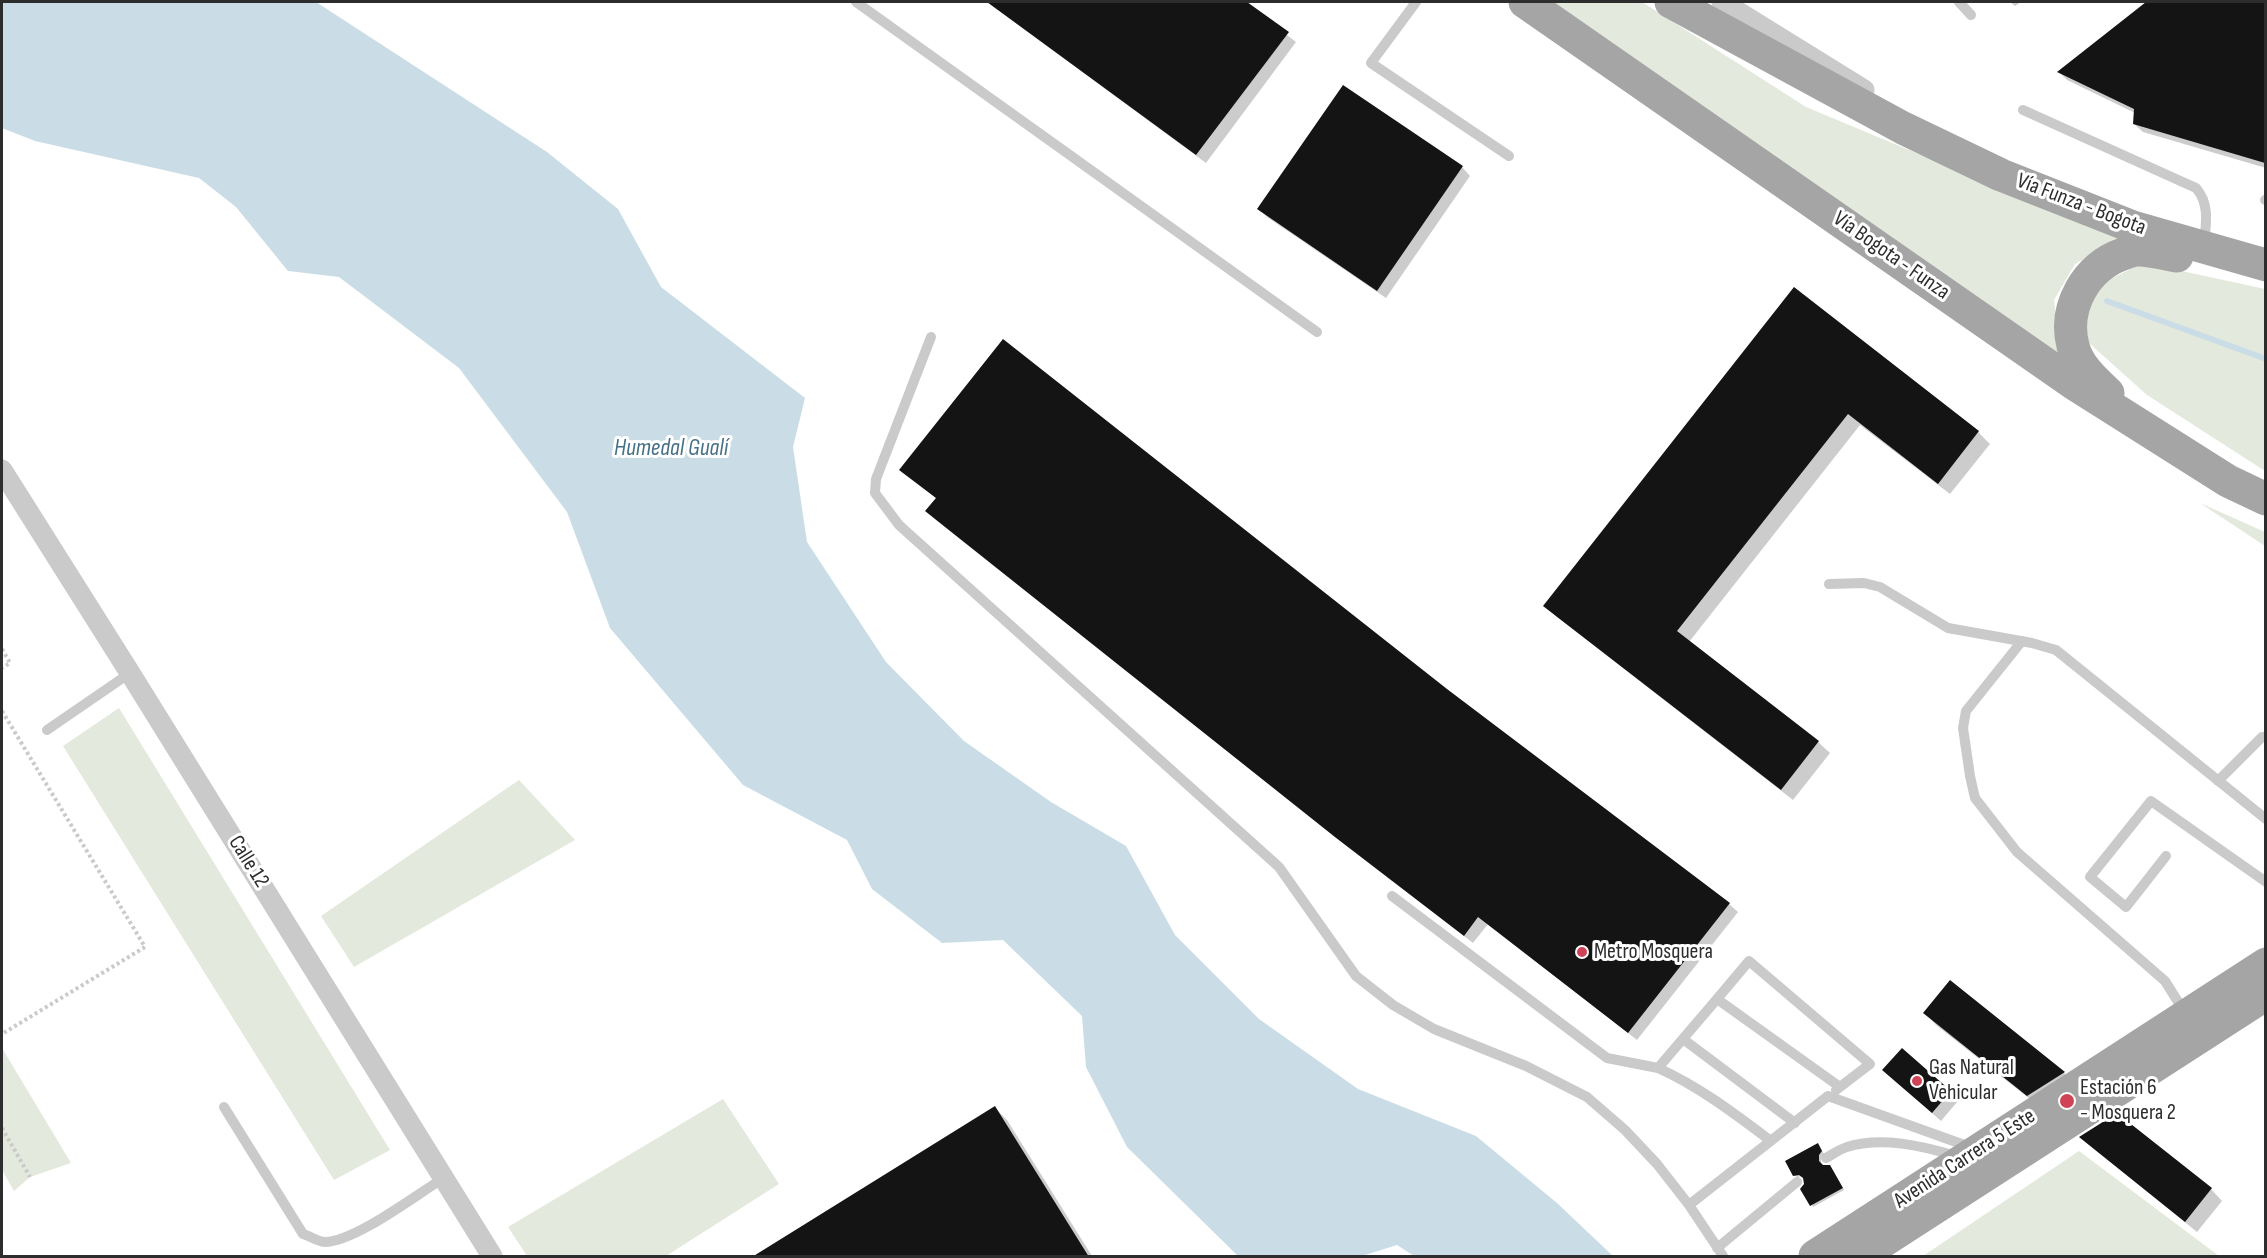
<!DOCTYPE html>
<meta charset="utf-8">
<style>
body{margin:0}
#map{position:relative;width:2267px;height:1258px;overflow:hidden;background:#fff;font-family:"Sofia Sans Condensed",sans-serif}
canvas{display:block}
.frame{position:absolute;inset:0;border:3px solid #2d2d2d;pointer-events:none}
</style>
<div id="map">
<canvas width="2267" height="1258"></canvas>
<div class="frame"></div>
</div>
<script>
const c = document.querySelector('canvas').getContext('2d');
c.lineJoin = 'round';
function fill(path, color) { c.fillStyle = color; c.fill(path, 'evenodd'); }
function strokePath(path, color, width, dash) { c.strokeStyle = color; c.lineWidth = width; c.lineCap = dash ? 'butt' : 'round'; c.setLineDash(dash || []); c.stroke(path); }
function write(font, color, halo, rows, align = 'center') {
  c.font = font + ' "Sofia Sans Condensed",sans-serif'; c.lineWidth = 6; c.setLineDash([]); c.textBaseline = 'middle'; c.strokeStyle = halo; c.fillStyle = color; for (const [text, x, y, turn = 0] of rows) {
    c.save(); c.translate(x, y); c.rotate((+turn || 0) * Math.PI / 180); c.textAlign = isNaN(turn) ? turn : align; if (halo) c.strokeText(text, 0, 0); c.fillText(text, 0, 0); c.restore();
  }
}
fill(new Path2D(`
 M 1548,2 L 1642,2 L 1806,107 L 2120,238 L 2075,264 L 2054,300 L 2062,356 Z
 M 2137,266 L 2168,268 L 2265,289 L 2265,471 L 2147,395 L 2089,343 L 2084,317 L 2098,285 Z
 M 2200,503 L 2265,532 L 2265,547 L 2265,546 Z
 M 119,708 L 390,1150 L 334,1180 L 63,746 Z
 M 519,780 L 575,840 L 354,967 L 321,916 Z
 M 2,1048 L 71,1163 L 30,1177 L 14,1191 L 2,1170 Z
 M 723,1099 L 779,1184 L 666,1256 L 527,1256 L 508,1227 Z
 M 2079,1151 L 2219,1256 L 1923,1256 Z`), '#e3e9dc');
fill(new Path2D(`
 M 2,2 L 316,2 L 547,152 L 618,209 L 661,287 L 805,398 L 793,447 L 807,542 L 886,662 L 964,741 L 1051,802 L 1126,846 L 1175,935 L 1259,1019 L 1358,1089 L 1476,1136 L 1557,1203 L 1613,1256 L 1414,1256 L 1397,1245 L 1362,1256 L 1238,1256 L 1127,1147 L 1086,1067 L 1082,1016 L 1003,940 L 942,943 L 872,889 L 847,840 L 743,785 L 610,628 L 567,512 L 459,368 L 339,277 L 288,271 L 236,207 L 199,178 L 35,141 L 2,128 Z`), '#cadde6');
fill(new Path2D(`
 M 987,2 L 1244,2 L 1296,42 L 1206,163 Z
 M 2010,2 L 2021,2 L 2015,6 Z
 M 2148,2 L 2266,2 L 2266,168 L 2143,132 L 2134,124 L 2135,113 L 2067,80 L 2059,72 Z
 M 1462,167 L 1470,176 L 1386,298 L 1267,217 L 1259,209 Z
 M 1794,289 L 1978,432 L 1990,444 L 1950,494 L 1860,425 L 1689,642 L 1818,742 L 1830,753 L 1793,800 L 1557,617 L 1545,606 Z
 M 901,470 L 1446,690 L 1729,904 L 1738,912 L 1637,1040 L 1488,924 L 1473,943 L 1345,845 L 936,520 L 927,511 L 937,499 Z
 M 1950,982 L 2064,1073 L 2075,1084 L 2040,1107 L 1936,1025 L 1925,1013 Z
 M 1902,1051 L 1958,1101 L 1941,1121 L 1893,1079 Z
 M 995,1108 L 1007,1120 L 1092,1256 L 755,1256 Z
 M 2081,1138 L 2211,1189 L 2222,1201 L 2197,1232 Z
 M 1820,1147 L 1824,1154 L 1821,1157 L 1821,1165 L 1832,1169 L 1844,1190 L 1813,1207 L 1803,1176 L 1797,1177 L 1794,1175 Z`), '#0003');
strokePath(new Path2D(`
 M 2107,301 L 2266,359`), '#cadde6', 6);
fill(new Path2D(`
 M 987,2 L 1247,2 L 1289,32 L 1196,155 Z
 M 2146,2 L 2265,2 L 2265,163 L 2133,124 L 2134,109 L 2057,72 Z
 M 1343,85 L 1463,166 L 1377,291 L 1257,209 Z
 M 1794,287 L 1979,431 L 1938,484 L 1848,414 L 1677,631 L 1819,741 L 1781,790 L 1543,606 Z
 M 1003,339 L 1447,689 L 1730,903 L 1628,1033 L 1478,917 L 1464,936 L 1335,837 L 925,511 L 936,498 L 899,470 Z
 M 1950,980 L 2065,1072 L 2027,1096 L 1923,1013 Z
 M 1902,1048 L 1951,1091 L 1932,1113 L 1882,1070 Z
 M 995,1106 L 1089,1257 L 752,1257 Z
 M 2117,1113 L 2212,1188 L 2185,1222 L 2079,1137 Z
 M 1818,1143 L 1822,1151 L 1819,1155 L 1819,1161 L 1823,1165 L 1830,1165 L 1843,1188 L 1810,1206 L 1800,1189 L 1804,1184 L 1803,1178 L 1799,1175 L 1793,1176 L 1785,1161 Z`), '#141414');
strokePath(new Path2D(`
 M 2,649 L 10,663 L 2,668
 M 2,711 L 145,947 L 2,1034
 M 2,1128 L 30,1177`), '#cacaca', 4, [3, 3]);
strokePath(new Path2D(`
 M 856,2 L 1317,332
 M 1416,2 L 1371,63 L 1509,156
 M 1959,2 L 1971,15
 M 2023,110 L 2196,188 C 2210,204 2206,224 2204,244
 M 2265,200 L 2266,200
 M 931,337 L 876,479 L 875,493 L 899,525 L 1279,867 L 1356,976 L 1393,1005 L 1434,1029 L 1526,1066 L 1587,1097 L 1625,1130 L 1657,1164 L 1689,1205 L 1723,1256
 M 1829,584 L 1864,583 L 1880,587 L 1948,628 L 2032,643 L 2056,650 L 2266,819
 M 2022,641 L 1966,711 L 1963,728 L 1970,776 L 1975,798 L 2017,852 L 2165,981 L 2185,1013
 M 47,730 L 130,673
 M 2218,781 L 2262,737 L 2266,737
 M 2166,856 L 2126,907 L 2090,877 L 2151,801 L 2266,882
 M 1392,896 L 1607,1058 L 1658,1068
 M 1717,999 L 1749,961 L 1870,1064 L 1836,1090
 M 1683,1039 L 1795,1123
 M 224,1107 L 303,1234 C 310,1236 319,1242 325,1242 C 355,1242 417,1194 444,1178
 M 1771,1141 C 1735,1114 1700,1087 1658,1068 L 1717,999 L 1840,1087
 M 1826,1158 C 1833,1154 1840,1149 1847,1147 C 1881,1136 1923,1146 1956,1156
 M 1689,1205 L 1828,1096 L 1970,1147
 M 1717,1248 L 1797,1182`), '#cacaca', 10);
strokePath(new Path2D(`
 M 1722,2 L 1864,90
 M 2,470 L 130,673 L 492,1256`), '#cacaca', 21);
strokePath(new Path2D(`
 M 1525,2 L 2073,383 L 2228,481 L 2266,499
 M 1671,2 L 1903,128 L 2001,175 L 2133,227 L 2266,265
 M 2108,393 C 2094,380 2078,366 2073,346 C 2063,307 2086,267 2123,254 C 2127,253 2132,250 2136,250 C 2148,249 2165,254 2177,256
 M 1815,1256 L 2266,964
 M 1860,1256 L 2266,994`), '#a5a5a5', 33);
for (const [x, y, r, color] of [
 [1582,952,6,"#cf4356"],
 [1917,1081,6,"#cf4356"],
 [2067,1101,8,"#cf4356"]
]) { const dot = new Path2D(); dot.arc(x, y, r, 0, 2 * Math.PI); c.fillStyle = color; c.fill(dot); strokePath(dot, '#fff', 2); }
write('22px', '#2d2d2d', '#fff', [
 ["Vía Funza - Bogota",2081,205,21],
 ["Vía Bogota - Funza",1891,256,35],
 ["Calle 12",248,862,58],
 ["Avenida Carrera 5 Este",1965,1159,-33]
]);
write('22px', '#2d2d2d', '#fff', [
 ["Metro Mosquera",1594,952],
 ["Gas Natural",1929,1068],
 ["Vehicular",1929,1093],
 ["Estación 6",2080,1088],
 ["- Mosquera 2",2080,1113]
], 'left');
write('italic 24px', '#457085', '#fff', [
 ["Humedal Gualí",671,449]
]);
</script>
